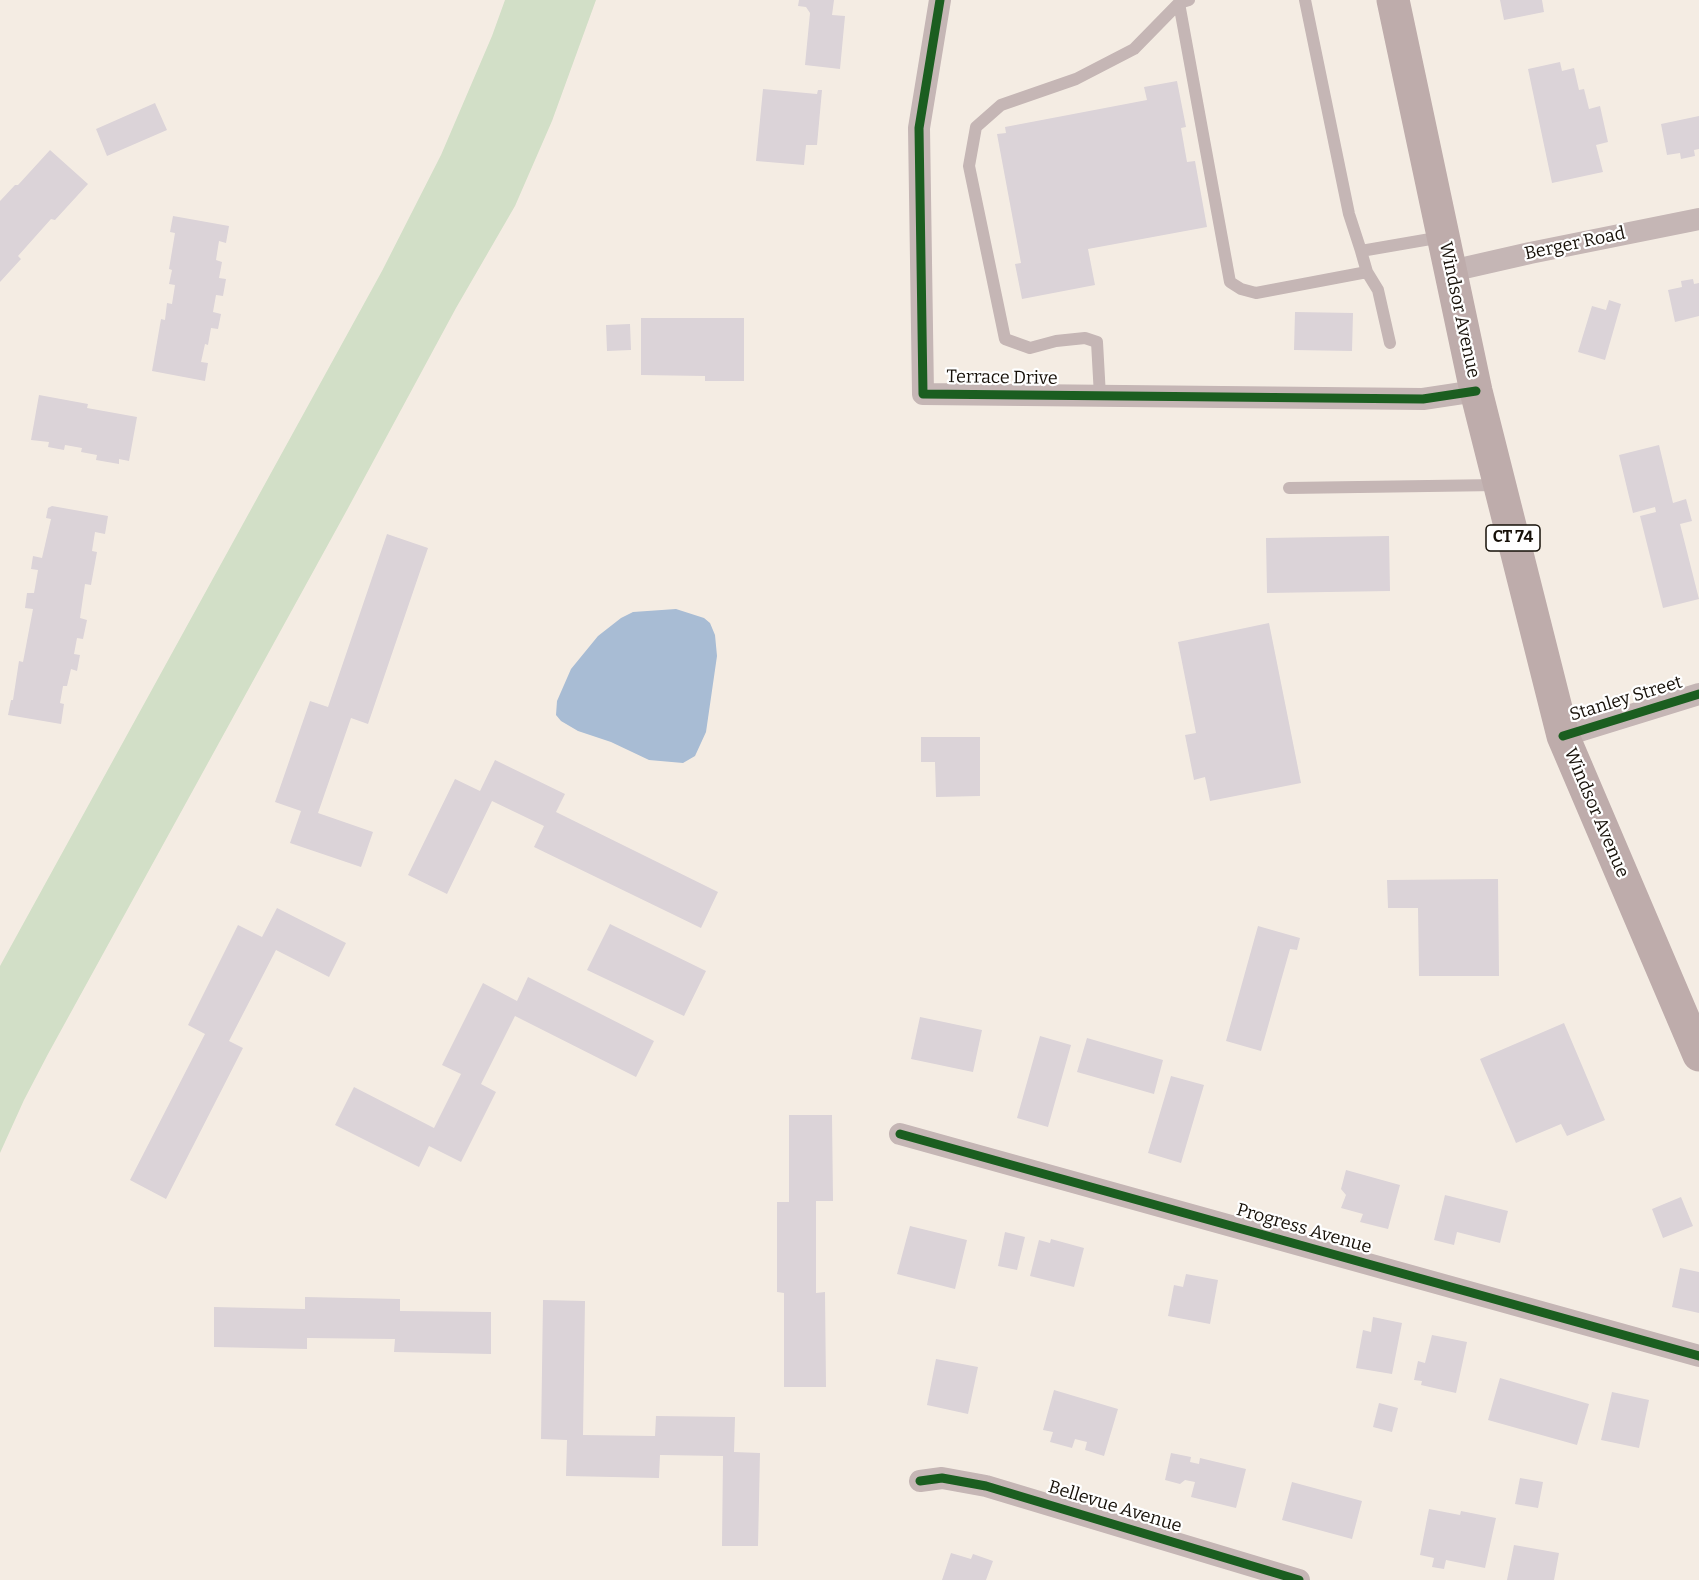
<!DOCTYPE html>
<style>
body{margin:0}
canvas{display:block;background:#f4ece3}
</style>
<canvas width="1699" height="1580"></canvas>
<script>
const c = document.querySelector('canvas').getContext('2d');
c.lineJoin = 'round';
function fill(path, color) { c.fillStyle = color; c.fill(path, 'evenodd'); }
function strokePath(path, color, width, dash) { c.strokeStyle = color; c.lineWidth = width; c.lineCap = dash ? 'butt' : 'round'; c.setLineDash(dash || []); c.stroke(path); }
function write(font, color, halo, rows, align = 'center') {
  c.font = font + ' Bitter,serif'; c.lineWidth = 4.5; c.setLineDash([]); c.textBaseline = 'middle'; c.strokeStyle = halo; c.fillStyle = color; for (const [text, x, y, turn = 0] of rows) {
    c.save(); c.translate(x, y); c.rotate((+turn || 0) * Math.PI / 180); c.textAlign = isNaN(turn) ? turn : align; if (halo) c.strokeText(text, 0, 0); c.fillText(text, 0, 0); c.restore();
  }
}
fill(new Path2D(`
 M 505,0 L 596,0 L 552,121 L 515,206 L 456,308 L 347,510 L 48,1054 L 24,1100 L 0,1153 L 0,966 L 382,271 L 441,155 L 492,36 Z`), '#d2dfc7');
fill(new Path2D(`
 M 676,609 L 704,618 L 710,623 L 715,635 L 717,656 L 706,732 L 695,756 L 683,763 L 649,760 L 611,742 L 578,731 L 561,721 L 556,715 L 557,701 L 571,669 L 598,636 L 621,618 L 633,612 Z`), '#a8bcd4');
fill(new Path2D(`
 M 799,0 L 834,0 L 832,15 L 845,16 L 840,69 L 805,65 L 810,13 L 806,7 L 798,6 Z
 M 1500,0 L 1542,0 L 1544,12 L 1504,20 Z
 M 1560,62 L 1562,71 L 1574,68 L 1579,90 L 1584,89 L 1589,109 L 1600,106 L 1608,142 L 1596,145 L 1603,172 L 1552,183 L 1528,69 Z
 M 1177,81 L 1186,127 L 1181,128 L 1187,162 L 1195,161 L 1207,227 L 1088,249 L 1095,285 L 1022,299 L 1015,264 L 1021,263 L 997,134 L 1006,133 L 1005,127 L 1147,100 L 1144,87 Z
 M 763,89 L 817,94 L 818,90 L 822,90 L 817,145 L 806,145 L 804,165 L 756,161 Z
 M 155,103 L 167,130 L 107,156 L 96,129 Z
 M 1699,116 L 1699,149 L 1694,150 L 1695,156 L 1681,159 L 1680,153 L 1667,155 L 1661,124 Z
 M 50,150 L 88,184 L 55,220 L 51,219 L 18,256 L 21,259 L 0,282 L 0,201 L 15,185 L 18,185 Z
 M 173,216 L 229,226 L 226,243 L 219,241 L 216,260 L 222,262 L 219,278 L 226,279 L 223,296 L 216,295 L 213,312 L 221,314 L 218,329 L 211,328 L 208,345 L 205,344 L 201,362 L 208,363 L 205,381 L 152,371 L 161,319 L 165,320 L 167,303 L 172,304 L 175,285 L 169,284 L 172,270 L 169,269 L 175,233 L 170,232 Z
 M 1693,279 L 1694,284 L 1699,283 L 1699,316 L 1675,322 L 1668,290 L 1682,287 L 1681,281 Z
 M 1609,300 L 1621,304 L 1605,360 L 1578,352 L 1592,306 L 1606,310 Z
 M 1295,312 L 1353,313 L 1352,351 L 1294,350 Z
 M 641,318 L 744,318 L 744,381 L 705,381 L 705,376 L 641,375 Z
 M 630,324 L 631,350 L 607,351 L 606,325 Z
 M 39,395 L 88,404 L 87,408 L 137,417 L 129,461 L 119,459 L 119,464 L 96,460 L 97,455 L 81,452 L 82,448 L 65,445 L 64,450 L 48,447 L 49,442 L 31,440 Z
 M 1659,445 L 1673,503 L 1686,499 L 1692,521 L 1680,524 L 1699,599 L 1663,608 L 1640,516 L 1656,512 L 1655,507 L 1633,513 L 1619,455 Z
 M 52,506 L 108,516 L 105,534 L 95,532 L 92,551 L 97,552 L 91,585 L 85,584 L 80,618 L 87,620 L 83,639 L 77,638 L 74,654 L 80,655 L 77,671 L 71,669 L 67,686 L 63,686 L 60,703 L 64,704 L 61,724 L 8,715 L 11,700 L 13,700 L 19,661 L 23,662 L 33,609 L 25,608 L 27,593 L 34,593 L 38,570 L 31,569 L 33,556 L 42,558 L 51,519 L 46,518 L 48,508 Z
 M 387,534 L 428,548 L 368,724 L 351,718 L 318,813 L 373,832 L 361,867 L 290,843 L 301,811 L 275,802 L 310,701 L 328,707 Z
 M 1389,536 L 1390,591 L 1267,593 L 1266,538 Z
 M 1269,623 L 1301,783 L 1210,801 L 1205,777 L 1194,780 L 1185,735 L 1196,733 L 1178,642 Z
 M 921,737 L 980,737 L 980,796 L 936,797 L 935,762 L 921,762 Z
 M 495,760 L 565,794 L 556,812 L 718,892 L 701,928 L 534,847 L 544,826 L 492,801 L 447,894 L 408,875 L 455,779 L 480,791 Z
 M 1498,879 L 1499,976 L 1419,976 L 1418,908 L 1388,908 L 1387,880 Z
 M 277,908 L 346,943 L 329,977 L 276,950 L 229,1041 L 243,1048 L 166,1199 L 130,1180 L 205,1034 L 188,1025 L 238,925 L 262,937 Z
 M 610,924 L 706,971 L 684,1016 L 587,970 Z
 M 1258,926 L 1300,938 L 1297,950 L 1290,949 L 1261,1051 L 1226,1041 Z
 M 528,977 L 654,1041 L 636,1077 L 515,1016 L 481,1084 L 496,1092 L 461,1162 L 429,1146 L 419,1167 L 335,1125 L 354,1087 L 434,1128 L 461,1074 L 442,1065 L 483,983 L 517,1001 Z
 M 920,1017 L 982,1030 L 973,1072 L 911,1059 Z
 M 1564,1023 L 1605,1120 L 1567,1136 L 1561,1124 L 1516,1143 L 1480,1059 Z
 M 1040,1036 L 1071,1045 L 1048,1127 L 1017,1118 Z
 M 1087,1038 L 1163,1060 L 1154,1094 L 1077,1072 Z
 M 1171,1076 L 1204,1085 L 1181,1163 L 1148,1153 Z
 M 789,1115 L 832,1115 L 833,1201 L 816,1201 L 816,1293 L 825,1292 L 826,1387 L 784,1387 L 784,1293 L 777,1292 L 777,1202 L 789,1202 Z
 M 1346,1170 L 1400,1185 L 1388,1229 L 1360,1222 L 1363,1214 L 1341,1208 L 1346,1195 L 1341,1189 Z
 M 1445,1195 L 1508,1211 L 1500,1243 L 1457,1232 L 1454,1245 L 1434,1240 Z
 M 1681,1197 L 1693,1226 L 1663,1238 L 1652,1209 Z
 M 910,1226 L 967,1240 L 955,1289 L 897,1274 Z
 M 1005,1232 L 1025,1237 L 1017,1270 L 998,1266 Z
 M 1051,1239 L 1084,1248 L 1074,1287 L 1030,1276 L 1039,1240 L 1050,1243 Z
 M 1680,1268 L 1699,1272 L 1699,1313 L 1672,1307 Z
 M 1186,1274 L 1218,1280 L 1210,1324 L 1168,1316 L 1174,1285 L 1183,1287 Z
 M 305,1297 L 400,1299 L 400,1311 L 491,1312 L 491,1354 L 394,1352 L 395,1339 L 307,1338 L 307,1349 L 214,1347 L 214,1307 L 305,1309 Z
 M 543,1300 L 585,1301 L 583,1435 L 655,1436 L 656,1416 L 735,1417 L 734,1452 L 760,1453 L 758,1546 L 722,1546 L 723,1456 L 660,1455 L 659,1478 L 566,1476 L 567,1440 L 541,1439 Z
 M 1373,1317 L 1402,1323 L 1392,1374 L 1356,1368 L 1363,1330 L 1371,1332 Z
 M 1432,1335 L 1467,1342 L 1456,1393 L 1421,1385 L 1422,1381 L 1414,1380 L 1418,1361 L 1425,1363 Z
 M 936,1359 L 978,1367 L 968,1414 L 927,1405 Z
 M 1500,1378 L 1589,1404 L 1577,1445 L 1488,1420 Z
 M 1054,1390 L 1118,1409 L 1104,1456 L 1085,1450 L 1087,1442 L 1075,1439 L 1072,1448 L 1050,1442 L 1053,1432 L 1043,1430 Z
 M 1612,1392 L 1649,1400 L 1639,1448 L 1601,1440 Z
 M 1379,1403 L 1398,1408 L 1392,1432 L 1373,1427 Z
 M 1171,1453 L 1191,1457 L 1190,1462 L 1199,1464 L 1200,1458 L 1246,1469 L 1236,1508 L 1191,1497 L 1195,1482 L 1185,1480 L 1180,1484 L 1165,1480 Z
 M 1520,1478 L 1543,1482 L 1538,1508 L 1515,1504 Z
 M 1292,1482 L 1362,1501 L 1352,1539 L 1282,1520 Z
 M 1429,1509 L 1460,1515 L 1461,1511 L 1496,1518 L 1485,1568 L 1446,1560 L 1444,1569 L 1432,1567 L 1434,1558 L 1420,1555 Z
 M 1514,1545 L 1559,1553 L 1554,1580 L 1507,1580 Z
 M 951,1553 L 971,1559 L 973,1554 L 993,1561 L 986,1580 L 942,1580 Z`), '#dbd3d8');
strokePath(new Path2D(`
 M 1305,0 L 1349,214 L 1361,251 L 1442,237
 M 1179,3 L 1230,282 L 1241,289 L 1256,293 L 1367,272 L 1361,251
 M 1367,272 L 1378,290 L 1390,343
 M 1100,396 L 1097,342 L 1085,338 L 1056,341 L 1030,348 L 1005,339 L 969,166 L 976,127 L 1001,105 L 1076,79 L 1134,49 L 1179,3 L 1189,0
 M 1289,488 L 1498,485`), '#c5b6b5', 12);
strokePath(new Path2D(`
 M 940,0 L 919,128 L 923,394 L 1423,399 L 1476,391
 M 1451,271 L 1530,253 L 1699,219
 M 1563,736 L 1699,694
 M 900,1134 L 1699,1356
 M 920,1481 L 942,1478 L 986,1486 L 1299,1580`), '#c5b6b5', 22);
strokePath(new Path2D(`
 M 1393,0 L 1476,391 L 1563,736 L 1699,1055`), '#beacab', 33);
strokePath(new Path2D(`
 M 940,0 L 919,128 L 923,394 L 1423,399 L 1476,391
 M 1563,736 L 1699,694
 M 900,1134 L 1699,1356
 M 920,1481 L 942,1478 L 986,1486 L 1299,1580`), '#1b5e20', 9);
for (const [x, y, w] of [
 [1513,538,54]
]) { const box = new Path2D(); box.roundRect(x - w / 2, y - 13, w, 26, 4.5); c.fillStyle = '#fff'; c.fill(box); strokePath(box, '#161008', 1.5); }
write('bold 16px', '#161008', null, [
 ["CT 74",1513,538]
]);
write('18px', '#161008', '#fff', [
 ["Berger Road",1575,244,-12],
 ["Windsor Avenue",1459,310,78],
 ["Terrace Drive",1002,378,1],
 ["Stanley Street",1626,699,-17],
 ["Windsor Avenue",1596,813,67],
 ["Progress Avenue",1304,1229,16],
 ["Bellevue Avenue",1115,1507,17]
]);
</script>
